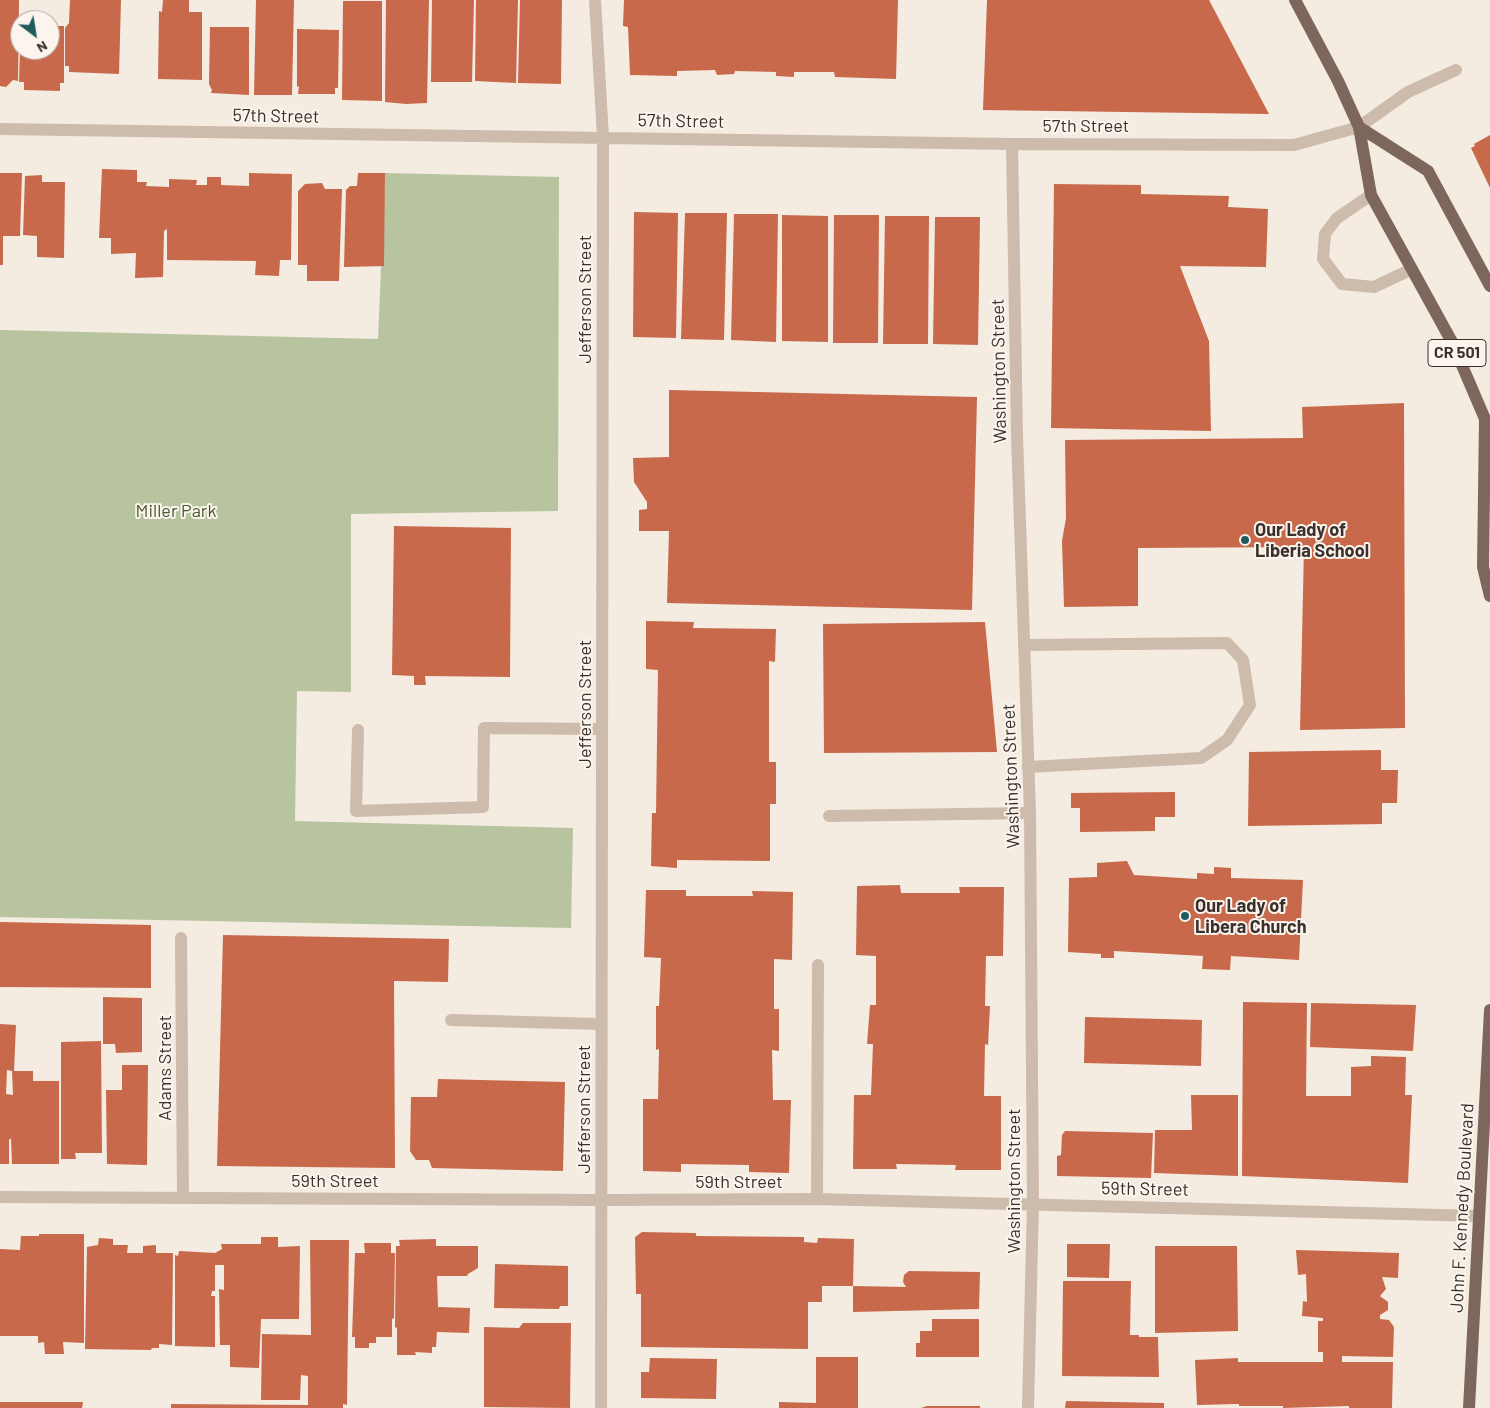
<!DOCTYPE html>
<style>
body{margin:0}
#map{position:relative;width:1490px;height:1408px;overflow:hidden;background:#f4ebe1;font-family:Barlow,sans-serif}
canvas{display:block}
.north{position:absolute;left:10px;top:10px;width:50px;height:50px;box-sizing:border-box;background:#fbf5ee;border:1px solid #aea6a0;border-radius:50%;rotate:149deg;font-size:14px;font-weight:700;line-height:20px;text-align:center;color:#3b302b}
.north::after{content:'';display:block;margin:auto;width:18px;height:22px;background:#1f5a5e;clip-path:polygon(50% 0,100% 100%,50% 72%,0 100%)}
</style>
<div id="map">
<canvas width="1490" height="1408"></canvas>
<div class="north">N</div>
</div>
<script>
const c = document.querySelector('canvas').getContext('2d');
c.lineJoin = 'round';
function fill(path, color) { c.fillStyle = color; c.fill(path, 'evenodd'); }
function strokePath(path, color, width, dash) { c.strokeStyle = color; c.lineWidth = width; c.lineCap = dash ? 'butt' : 'round'; c.setLineDash(dash || []); c.stroke(path); }
function write(font, color, halo, rows, align = 'center') {
  c.font = font + ' Barlow,sans-serif'; c.lineWidth = 4; c.setLineDash([]); c.textBaseline = 'middle'; c.strokeStyle = halo; c.fillStyle = color; for (const [text, x, y, turn = 0] of rows) {
    c.save(); c.translate(x, y); c.rotate((+turn || 0) * Math.PI / 180); c.textAlign = isNaN(turn) ? turn : align; if (halo) c.strokeText(text, 0, 0); c.fillText(text, 0, 0); c.restore();
  }
}
fill(new Path2D(`
 M 385,173 L 559,177 L 558,511 L 351,514 L 351,692 L 297,691 L 295,821 L 573,828 L 571,928 L 0,917 L 0,330 L 378,339 Z`), '#b8c4a0');
fill(new Path2D(`
 M 0,0 L 19,0 L 18,81 L 13,80 L 6,87 L 0,86 Z
 M 70,0 L 121,0 L 119,74 L 69,72 L 69,66 L 65,66 L 65,28 L 69,23 Z
 M 163,0 L 189,0 L 189,12 L 202,12 L 202,80 L 158,79 L 159,11 L 162,12 Z
 M 256,0 L 294,0 L 292,95 L 254,95 Z
 M 386,0 L 429,0 L 427,103 L 406,104 L 385,102 Z
 M 432,0 L 474,0 L 472,82 L 431,82 Z
 M 476,0 L 518,0 L 516,83 L 475,81 Z
 M 520,0 L 562,0 L 561,84 L 518,83 Z
 M 624,0 L 898,0 L 896,79 L 835,77 L 834,72 L 794,72 L 794,77 L 776,76 L 776,72 L 735,71 L 734,74 L 717,75 L 715,70 L 677,71 L 677,76 L 630,75 L 628,27 L 623,26 Z
 M 987,0 L 1209,0 L 1269,114 L 983,110 Z
 M 343,1 L 382,1 L 382,101 L 342,100 Z
 M 50,26 L 64,26 L 64,83 L 60,83 L 60,91 L 24,90 L 24,82 L 19,82 L 20,50 L 50,50 Z
 M 210,27 L 249,27 L 249,95 L 211,93 L 212,90 L 209,84 Z
 M 297,29 L 339,30 L 338,88 L 335,88 L 335,94 L 298,94 L 299,86 L 297,87 Z
 M 1490,135 L 1490,188 L 1471,148 L 1475,146 L 1474,144 Z
 M 102,169 L 137,170 L 137,182 L 147,182 L 146,186 L 169,187 L 169,179 L 197,180 L 196,185 L 207,185 L 207,177 L 221,177 L 221,185 L 249,186 L 249,173 L 292,174 L 291,260 L 280,260 L 279,276 L 255,275 L 256,261 L 167,260 L 167,229 L 164,231 L 163,277 L 135,278 L 136,253 L 111,254 L 111,238 L 99,238 Z
 M 0,173 L 22,173 L 20,236 L 3,236 L 3,265 L 0,265 Z
 M 358,173 L 385,173 L 384,266 L 344,267 L 346,190 L 350,186 L 357,186 Z
 M 42,175 L 42,182 L 65,182 L 64,258 L 37,257 L 37,236 L 23,235 L 25,176 Z
 M 322,183 L 325,189 L 342,189 L 339,281 L 307,281 L 307,265 L 298,265 L 298,191 L 305,184 Z
 M 1054,184 L 1141,185 L 1141,194 L 1229,196 L 1228,207 L 1268,209 L 1266,267 L 1180,266 L 1209,341 L 1211,431 L 1051,428 Z
 M 634,212 L 678,213 L 676,338 L 633,337 Z
 M 685,213 L 727,213 L 724,340 L 681,339 Z
 M 734,214 L 778,214 L 776,342 L 731,340 Z
 M 782,215 L 828,216 L 828,342 L 782,341 Z
 M 834,215 L 879,215 L 878,343 L 833,343 Z
 M 885,216 L 929,216 L 928,344 L 883,344 Z
 M 935,217 L 980,217 L 978,345 L 933,344 Z
 M 669,390 L 977,397 L 972,610 L 667,603 L 669,531 L 639,531 L 639,510 L 647,509 L 647,502 L 634,482 L 633,458 L 669,457 Z
 M 1404,403 L 1405,728 L 1300,730 L 1304,547 L 1138,548 L 1138,606 L 1064,607 L 1062,541 L 1066,518 L 1065,440 L 1303,438 L 1302,407 Z
 M 394,526 L 511,528 L 510,677 L 425,676 L 426,685 L 414,685 L 414,676 L 392,675 Z
 M 646,621 L 694,622 L 693,628 L 776,629 L 775,662 L 769,661 L 769,762 L 776,762 L 776,804 L 770,804 L 770,861 L 677,860 L 677,868 L 651,866 L 652,813 L 656,813 L 658,670 L 646,669 Z
 M 985,622 L 997,752 L 824,753 L 823,624 Z
 M 1381,750 L 1381,770 L 1398,770 L 1397,803 L 1382,803 L 1382,824 L 1248,826 L 1249,752 Z
 M 1175,792 L 1175,817 L 1155,817 L 1155,831 L 1080,832 L 1080,808 L 1071,808 L 1071,793 Z
 M 1127,861 L 1134,875 L 1197,879 L 1197,873 L 1214,874 L 1214,867 L 1231,868 L 1231,878 L 1303,880 L 1299,960 L 1231,956 L 1230,970 L 1202,969 L 1203,956 L 1114,951 L 1114,958 L 1101,958 L 1101,954 L 1068,952 L 1069,878 L 1097,877 L 1097,863 Z
 M 900,885 L 901,893 L 960,893 L 959,887 L 1004,887 L 1003,956 L 986,956 L 985,1006 L 990,1006 L 988,1045 L 985,1044 L 984,1096 L 1001,1096 L 1001,1170 L 955,1170 L 956,1165 L 896,1164 L 897,1169 L 853,1169 L 854,1095 L 871,1095 L 873,1044 L 867,1044 L 870,1005 L 876,1005 L 876,956 L 856,955 L 857,886 Z
 M 646,890 L 686,890 L 686,896 L 753,896 L 752,891 L 793,892 L 792,960 L 774,959 L 774,1009 L 779,1009 L 779,1051 L 772,1050 L 773,1100 L 791,1100 L 789,1173 L 749,1172 L 749,1165 L 681,1164 L 681,1172 L 643,1171 L 643,1099 L 658,1099 L 659,1049 L 656,1050 L 656,1006 L 659,1006 L 661,958 L 644,957 Z
 M 0,922 L 151,925 L 151,988 L 0,987 Z
 M 223,935 L 449,939 L 448,982 L 394,981 L 395,1168 L 217,1166 Z
 M 103,997 L 142,998 L 142,1052 L 116,1053 L 115,1044 L 103,1044 Z
 M 1243,1002 L 1307,1003 L 1306,1096 L 1351,1096 L 1351,1067 L 1371,1066 L 1371,1056 L 1406,1057 L 1405,1095 L 1412,1095 L 1408,1183 L 1242,1176 Z
 M 1311,1003 L 1416,1005 L 1413,1051 L 1310,1047 Z
 M 1085,1017 L 1202,1020 L 1201,1066 L 1084,1063 Z
 M 0,1024 L 16,1025 L 14,1071 L 33,1071 L 33,1081 L 59,1081 L 59,1164 L 12,1164 L 11,1138 L 9,1140 L 9,1164 L 0,1164 ZM 7,1070 L 12,1071 L 13,1095 L 6,1094 Z
 M 101,1041 L 102,1153 L 75,1153 L 76,1159 L 61,1159 L 61,1042 Z
 M 122,1065 L 148,1065 L 147,1165 L 107,1164 L 106,1090 L 122,1090 Z
 M 438,1079 L 565,1082 L 563,1171 L 432,1168 L 429,1160 L 416,1160 L 410,1151 L 411,1097 L 437,1097 Z
 M 1191,1095 L 1238,1095 L 1238,1176 L 1154,1173 L 1155,1130 L 1192,1130 Z
 M 1065,1131 L 1153,1133 L 1151,1178 L 1057,1176 L 1057,1156 L 1061,1155 L 1062,1135 Z
 M 642,1232 L 696,1233 L 696,1236 L 804,1237 L 804,1242 L 817,1243 L 818,1238 L 854,1239 L 853,1286 L 906,1287 L 903,1282 L 904,1275 L 909,1271 L 980,1272 L 979,1309 L 853,1312 L 853,1286 L 822,1286 L 822,1302 L 808,1302 L 808,1349 L 641,1347 L 641,1294 L 636,1294 L 635,1237 Z
 M 39,1234 L 84,1234 L 84,1343 L 63,1342 L 64,1354 L 45,1354 L 44,1342 L 38,1343 L 38,1336 L 0,1336 L 0,1249 L 20,1250 L 21,1236 L 39,1236 Z
 M 261,1237 L 278,1237 L 278,1247 L 300,1246 L 299,1319 L 261,1319 L 259,1368 L 230,1367 L 230,1345 L 220,1345 L 219,1289 L 224,1290 L 224,1265 L 215,1265 L 215,1291 L 212,1291 L 211,1296 L 215,1296 L 215,1347 L 175,1346 L 175,1255 L 178,1256 L 179,1251 L 215,1253 L 222,1249 L 221,1244 L 261,1244 Z
 M 99,1238 L 113,1239 L 113,1245 L 128,1245 L 127,1253 L 143,1253 L 143,1246 L 156,1245 L 156,1253 L 173,1253 L 172,1345 L 159,1344 L 159,1348 L 152,1348 L 151,1350 L 85,1349 L 87,1247 L 98,1245 Z
 M 436,1239 L 436,1246 L 478,1246 L 478,1268 L 468,1274 L 467,1276 L 437,1276 L 438,1307 L 470,1308 L 469,1333 L 437,1332 L 436,1347 L 432,1347 L 432,1353 L 415,1352 L 416,1355 L 397,1355 L 397,1327 L 395,1328 L 396,1246 L 400,1246 L 399,1240 Z
 M 310,1240 L 349,1240 L 347,1405 L 343,1404 L 343,1408 L 171,1408 L 171,1404 L 308,1405 L 308,1376 L 301,1375 L 300,1400 L 261,1400 L 262,1334 L 311,1335 Z
 M 364,1243 L 391,1243 L 391,1253 L 395,1253 L 394,1318 L 392,1319 L 392,1337 L 376,1337 L 376,1343 L 369,1343 L 369,1348 L 355,1348 L 355,1337 L 352,1337 L 355,1253 L 365,1253 Z
 M 1067,1244 L 1110,1244 L 1109,1278 L 1067,1277 Z
 M 1155,1246 L 1237,1246 L 1238,1331 L 1155,1333 Z
 M 1296,1250 L 1399,1253 L 1398,1278 L 1382,1277 L 1386,1289 L 1380,1296 L 1388,1302 L 1388,1310 L 1380,1315 L 1380,1319 L 1389,1320 L 1394,1327 L 1393,1357 L 1342,1356 L 1342,1362 L 1393,1362 L 1392,1408 L 1349,1408 L 1349,1406 L 1283,1408 L 1283,1406 L 1287,1406 L 1239,1406 L 1239,1404 L 1237,1404 L 1197,1405 L 1195,1360 L 1238,1358 L 1238,1362 L 1323,1362 L 1323,1352 L 1318,1352 L 1318,1321 L 1323,1321 L 1323,1318 L 1302,1316 L 1303,1301 L 1307,1302 L 1306,1274 L 1298,1275 Z
 M 495,1264 L 568,1266 L 568,1306 L 560,1306 L 559,1309 L 494,1308 Z
 M 1063,1281 L 1131,1281 L 1130,1335 L 1139,1335 L 1139,1337 L 1158,1337 L 1159,1377 L 1062,1376 Z
 M 932,1319 L 979,1319 L 979,1357 L 916,1357 L 916,1343 L 920,1343 L 920,1331 L 932,1331 Z
 M 523,1323 L 571,1323 L 570,1408 L 484,1407 L 484,1327 L 519,1328 Z
 M 816,1357 L 858,1357 L 858,1408 L 779,1408 L 779,1402 L 816,1403 Z
 M 650,1358 L 717,1359 L 716,1399 L 641,1398 L 641,1372 L 649,1372 Z
 M 1066,1401 L 1164,1403 L 1164,1408 L 1065,1408 Z
 M 0,1402 L 83,1402 L 82,1408 L 0,1408 Z
 M 927,1406 L 980,1406 L 980,1408 L 921,1408 Z`), '#c8694b');
strokePath(new Path2D(`
 M 1359,127 L 1408,92 L 1456,70
 M 1371,195 L 1337,218 L 1325,234 L 1323,259 L 1342,284 L 1374,287 L 1412,269
 M 1024,645 L 1227,643 L 1243,660 L 1250,705 L 1227,740 L 1201,758 L 1028,767
 M 358,730 L 356,811 L 483,807 L 484,728 L 602,729
 M 829,816 L 1030,813
 M 451,1020 L 601,1024
 M 817,1199 L 818,965`), '#cdbbac', 12);
strokePath(new Path2D(`
 M 595,0 L 603,137 L 601,1408
 M 0,129 L 1012,144 L 1294,145 L 1359,127
 M 1012,144 L 1017,436 L 1030,813 L 1033,1203 L 1028,1408
 M 181,938 L 183,1198
 M 0,1197 L 602,1200 L 817,1199 L 1479,1216`), '#cdbbac', 12);
strokePath(new Path2D(`
 M 1295,0 L 1338,81 L 1359,127 L 1371,195 L 1452,342 L 1485,419 L 1483,567 L 1490,596
 M 1359,127 L 1428,171 L 1490,286
 M 1469,1408 L 1490,1010`), '#7d675c', 12);
for (const [x, y, r, color] of [
 [1245,540,5,"#1f5a5e"],
 [1185,916,5,"#1f5a5e"]
]) { const dot = new Path2D(); dot.arc(x, y, r, 0, 2 * Math.PI); c.fillStyle = color; c.fill(dot); strokePath(dot, '#fbf5ee', 2); }
for (const [x, y, w] of [
 [1457,353,58]
]) { const box = new Path2D(); box.roundRect(x - w / 2, y - 13.5, w, 27, 4); c.fillStyle = '#fbf5ee'; c.fill(box); strokePath(box, '#3b302b', 1); }
write('bold 16px', '#3b302b', null, [
 ["CR 501",1457,353]
]);
write('18px', '#3b302b', '#fbf5ee', [
 ["57th Street",276,116,1],
 ["57th Street",681,121,1],
 ["57th Street",1086,126],
 ["Jefferson Street",585,299,-90],
 ["Washington Street",999,371,-91],
 ["Jefferson Street",585,704,-90],
 ["Washington Street",1011,776,-92],
 ["Adams Street",165,1068,-90],
 ["Jefferson Street",584,1109,-90],
 ["59th Street",335,1181],
 ["Washington Street",1014,1181,-90],
 ["59th Street",739,1182],
 ["59th Street",1145,1189,1],
 ["John F. Kennedy Boulevard",1462,1208,-87]
]);
write('18px', '#4a5a2e', '#fbf5ee', [
 ["Miller Park",176,511]
]);
write('bold 18px', '#3b302b', '#fbf5ee', [
 ["Our Lady of",1255,530],
 ["Liberia School",1255,551],
 ["Our Lady of",1195,906],
 ["Libera Church",1195,927]
], 'left');
</script>
